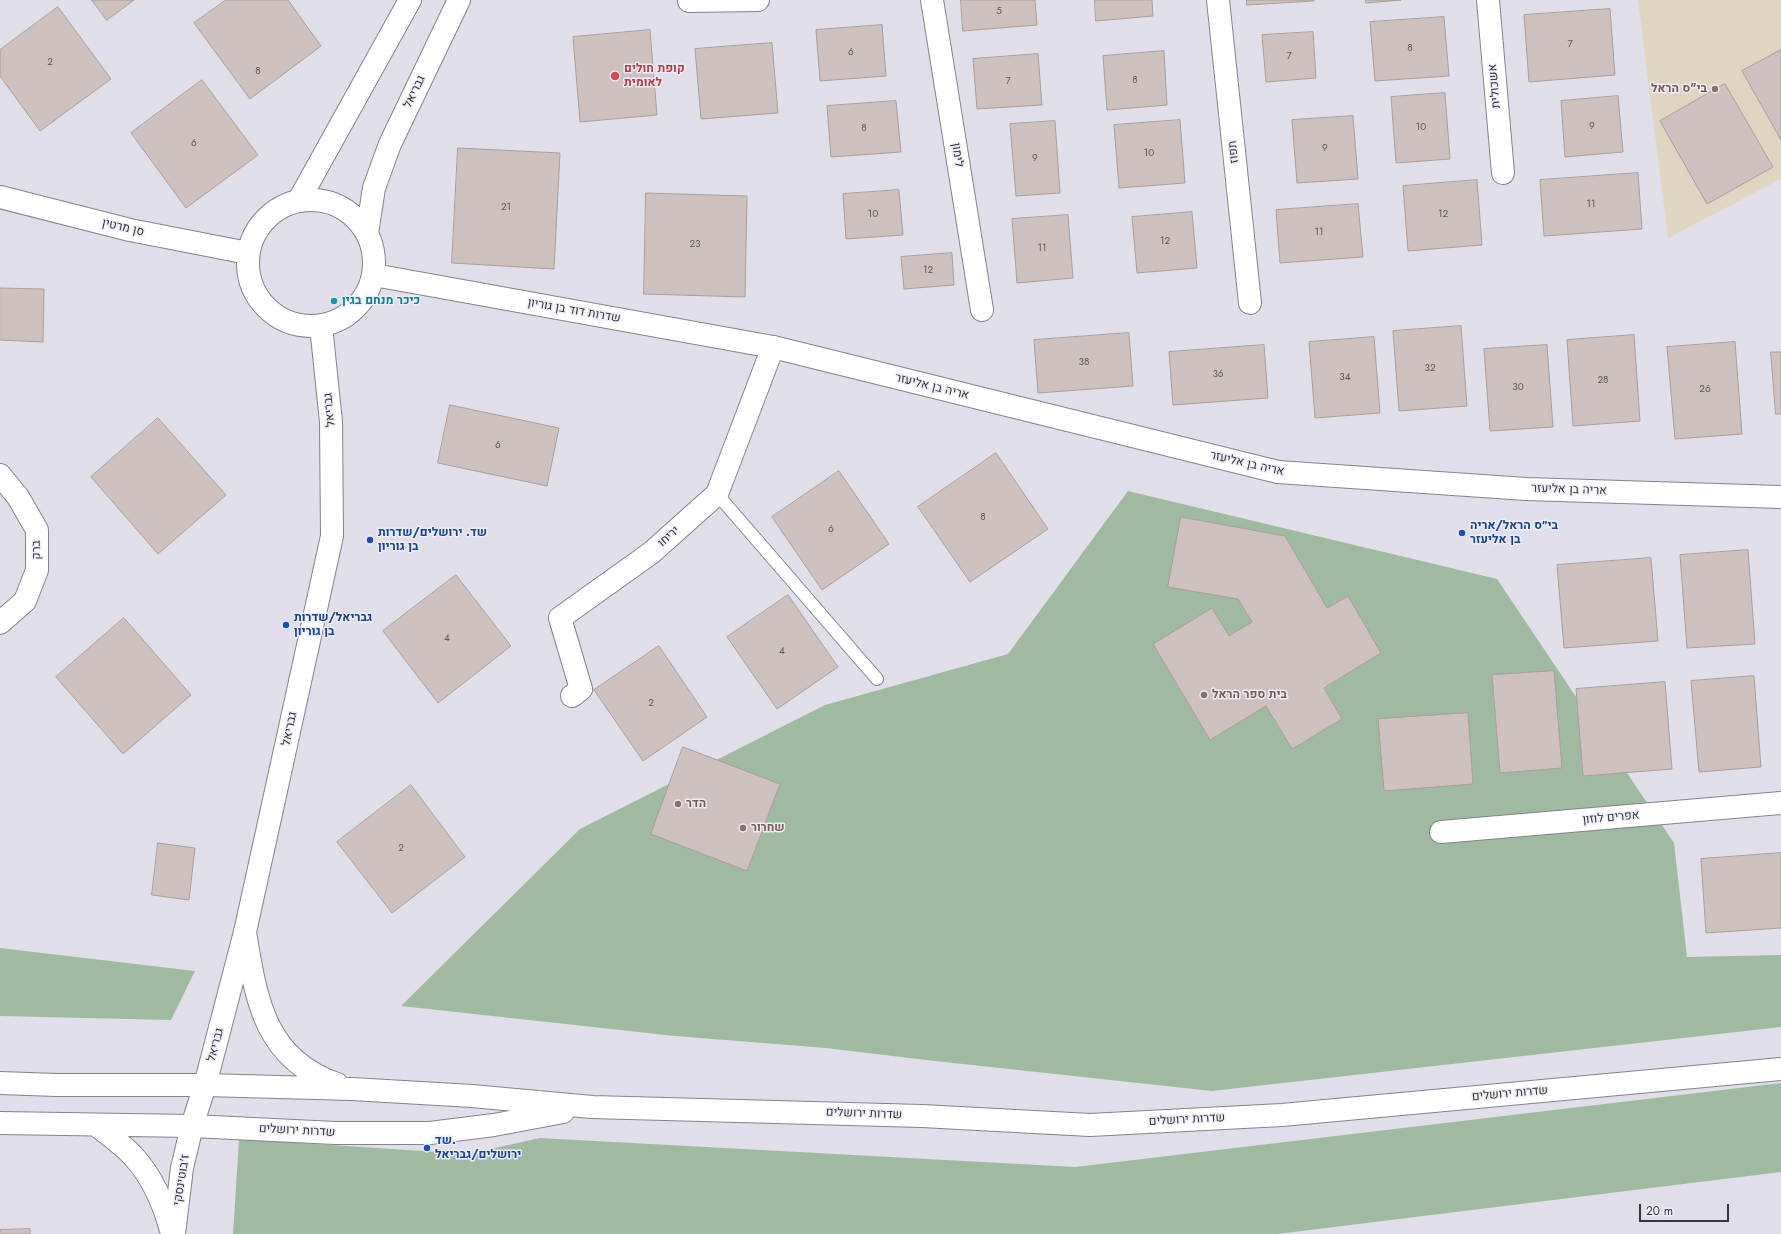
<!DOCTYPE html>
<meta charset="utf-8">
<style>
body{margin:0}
#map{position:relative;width:1781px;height:1234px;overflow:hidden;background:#e0dfe9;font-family:Jost,sans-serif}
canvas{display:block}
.scale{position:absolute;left:1639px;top:1204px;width:90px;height:18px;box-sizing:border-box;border:2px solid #353539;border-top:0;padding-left:5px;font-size:12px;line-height:14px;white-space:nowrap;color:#353539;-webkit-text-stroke:3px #edecf7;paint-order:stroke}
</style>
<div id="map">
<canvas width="1781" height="1234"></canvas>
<div class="scale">20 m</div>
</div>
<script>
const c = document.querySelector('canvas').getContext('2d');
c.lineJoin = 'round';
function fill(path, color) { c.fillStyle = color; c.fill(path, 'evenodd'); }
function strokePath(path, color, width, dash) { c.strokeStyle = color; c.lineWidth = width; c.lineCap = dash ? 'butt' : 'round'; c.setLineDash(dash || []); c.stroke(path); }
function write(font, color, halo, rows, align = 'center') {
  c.font = font + ' Jost,Heebo,sans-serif'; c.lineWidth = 3; c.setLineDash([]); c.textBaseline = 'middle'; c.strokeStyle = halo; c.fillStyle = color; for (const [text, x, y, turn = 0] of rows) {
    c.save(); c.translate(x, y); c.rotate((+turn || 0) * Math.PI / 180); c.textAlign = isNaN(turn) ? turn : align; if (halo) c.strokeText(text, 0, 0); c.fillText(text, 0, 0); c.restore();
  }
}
fill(new Path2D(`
 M 1638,0 L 1781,0 L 1781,179 L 1668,238 Z`), '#e0d5c1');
fill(new Path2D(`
 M 1128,491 L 1497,579 L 1674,843 L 1687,957 L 1781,955 L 1781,1027 L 1212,1091 L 926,1060 L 826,1048 L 675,1036 L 401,1006 L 580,829 L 825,705 L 1008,654 Z
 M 0,948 L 195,971 L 171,1020 L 0,1016 Z
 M 1781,1083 L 1781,1172 L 1277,1234 L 233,1234 L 239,1139 L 468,1154 L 540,1138 L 1075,1167 Z`), '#9fbaa0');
const building = new Path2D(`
 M 92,0 L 134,0 L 107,20 Z
 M 226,0 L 288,0 L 321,46 L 250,99 L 194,23 Z
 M 961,0 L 1035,0 L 1037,25 L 963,31 Z
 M 1095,0 L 1152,0 L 1153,16 L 1096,21 Z
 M 1247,0 L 1314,0 L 1314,1 L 1247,5 Z
 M 1366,0 L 1401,0 L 1366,3 Z
 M 58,7 L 111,79 L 40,131 L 0,76 L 0,50 Z
 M 1610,9 L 1615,75 L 1529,82 L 1524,15 Z
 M 1444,17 L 1449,76 L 1375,81 L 1370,22 Z
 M 882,25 L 886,76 L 820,81 L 816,30 Z
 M 650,30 L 657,115 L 580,122 L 573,37 Z
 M 1313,32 L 1316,78 L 1266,82 L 1262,35 Z
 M 772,43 L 778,113 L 701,119 L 695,49 Z
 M 1781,50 L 1781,140 L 1742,71 Z
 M 1164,51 L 1167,105 L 1107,110 L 1103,56 Z
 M 1038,54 L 1042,105 L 977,109 L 973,59 Z
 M 202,80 L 258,155 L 186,208 L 131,133 Z
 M 1725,84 L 1773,167 L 1707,204 L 1660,121 Z
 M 1445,93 L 1450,159 L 1396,163 L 1391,97 Z
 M 1618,96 L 1623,152 L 1565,157 L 1561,101 Z
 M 896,101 L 901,152 L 831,157 L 827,106 Z
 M 1353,116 L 1358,179 L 1297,183 L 1292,120 Z
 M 1180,120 L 1185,183 L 1119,188 L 1114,125 Z
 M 1055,121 L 1060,193 L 1016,196 L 1010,124 Z
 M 458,148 L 560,153 L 554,269 L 452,263 Z
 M 1638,173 L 1642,229 L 1544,236 L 1540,180 Z
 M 1477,180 L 1482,245 L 1408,251 L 1403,186 Z
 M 899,190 L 903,235 L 846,239 L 843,194 Z
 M 646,193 L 747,196 L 745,297 L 644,294 Z
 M 1358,204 L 1363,257 L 1280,263 L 1276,210 Z
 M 1192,212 L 1197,268 L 1137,273 L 1132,217 Z
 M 1068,215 L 1073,278 L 1017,283 L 1012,219 Z
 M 952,253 L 954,285 L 904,289 L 901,257 Z
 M 0,288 L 44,289 L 43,342 L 0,340 Z
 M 1461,326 L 1467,406 L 1399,411 L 1393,331 Z
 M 1129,333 L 1133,386 L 1038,393 L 1034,340 Z
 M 1634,335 L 1640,421 L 1573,426 L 1567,340 Z
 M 1374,337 L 1380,413 L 1315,418 L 1309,342 Z
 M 1735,342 L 1742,434 L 1675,439 L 1667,347 Z
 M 1264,345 L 1268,398 L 1173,405 L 1169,352 Z
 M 1547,345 L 1553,427 L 1490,431 L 1484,349 Z
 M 1771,352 L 1781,352 L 1781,414 L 1776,414 Z
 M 450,405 L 559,428 L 547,486 L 438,463 Z
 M 158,418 L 226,495 L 158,554 L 91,477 Z
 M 996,453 L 1048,529 L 970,582 L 918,507 Z
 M 839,471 L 889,544 L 822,590 L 772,517 Z
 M 1181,517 L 1285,536 L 1327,608 L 1348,596 L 1381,653 L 1324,688 L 1342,719 L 1292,749 L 1266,706 L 1210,740 L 1153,644 L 1212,608 L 1229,636 L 1252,622 L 1238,599 L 1168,587 Z
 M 1748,550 L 1755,644 L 1687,648 L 1680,555 Z
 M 1651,558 L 1658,641 L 1564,648 L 1557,565 Z
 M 456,575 L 511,646 L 438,703 L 383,631 Z
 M 788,595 L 838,667 L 777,709 L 727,637 Z
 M 124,618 L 191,695 L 123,754 L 56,677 Z
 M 659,646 L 707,717 L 643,761 L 594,690 Z
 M 1554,671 L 1562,768 L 1500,773 L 1492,675 Z
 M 1754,676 L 1761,767 L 1699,772 L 1691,681 Z
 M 1665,682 L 1672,769 L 1583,776 L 1576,689 Z
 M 1468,713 L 1473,784 L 1384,791 L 1378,719 Z
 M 683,747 L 780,784 L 747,871 L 651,834 Z
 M 411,785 L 465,857 L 392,913 L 337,842 Z
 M 158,843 L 195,848 L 189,900 L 152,895 Z
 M 1781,853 L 1781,928 L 1706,933 L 1701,859 Z
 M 30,1229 L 30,1234 L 0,1234 L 0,1230 Z`);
fill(building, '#cdc0be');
strokePath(building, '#aa9e9c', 1);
const service = new Path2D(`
 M 717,494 L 877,679`);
const minor = new Path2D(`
 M 932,0 L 982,310
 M 1218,0 L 1250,303
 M 1488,0 L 1503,173
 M 689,1 L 758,0
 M 299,200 L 410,0
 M 367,233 L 374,188 L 390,144 L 459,0
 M 0,475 L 18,497 L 37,530 L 37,570 L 25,601 L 0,623
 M 572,696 L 581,689 L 560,618 L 651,553 L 717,494 L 773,347
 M 1441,832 L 1781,803`);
const tertiary = new Path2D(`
 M 0,197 L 130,230 L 248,253
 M248 263a63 63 0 1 1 126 0a63 63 0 1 1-126 0Z
 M 374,275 L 773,347 L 1278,472 L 1526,489 L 1781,497
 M 174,1234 L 182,1168 L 192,1126 L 205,1085 L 245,932 L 332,536 L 331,422 L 321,326`);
const secondary = new Path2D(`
 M 245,932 C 256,999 264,1059 337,1084
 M 0,1083 L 56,1085 L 205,1085 L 352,1089 L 472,1096 L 592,1107 L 922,1116 L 1090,1125 L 1282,1115 L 1781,1069
 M 0,1123 L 192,1126 L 335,1133 L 430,1133 L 494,1125 L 563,1112
 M 96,1125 C 109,1135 123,1145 134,1157 C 153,1178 165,1207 172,1234`);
strokePath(service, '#84828c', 14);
strokePath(minor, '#84828c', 24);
strokePath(tertiary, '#84828c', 24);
strokePath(secondary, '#84828c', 24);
strokePath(service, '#fff', 12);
strokePath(minor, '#fff', 22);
strokePath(tertiary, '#fff', 22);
strokePath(secondary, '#fff', 22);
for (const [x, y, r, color] of [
 [615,76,5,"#e0444e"],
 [1715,89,4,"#8d6e63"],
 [334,301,4,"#0f9aa8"],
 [1462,533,4,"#1a4fb4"],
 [370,540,4,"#1a4fb4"],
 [286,625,4,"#1a4fb4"],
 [1204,695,4,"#8d6e63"],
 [678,804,4,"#8d6e63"],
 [743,828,4,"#8d6e63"],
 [427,1148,4,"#1a4fb4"]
]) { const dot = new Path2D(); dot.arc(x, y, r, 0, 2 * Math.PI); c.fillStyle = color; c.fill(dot); strokePath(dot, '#edecf7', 1.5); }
write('10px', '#5b585a', null, [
 ["5",999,12],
 ["7",1570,45],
 ["8",1410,49],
 ["6",851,53],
 ["7",1289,57],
 ["2",50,63],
 ["8",258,72],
 ["8",1135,81],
 ["7",1008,82],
 ["9",1592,127],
 ["10",1421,128],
 ["8",864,129],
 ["6",194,144],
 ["9",1325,149],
 ["10",1149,154],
 ["9",1035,159],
 ["11",1591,205],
 ["21",506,208],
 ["10",873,215],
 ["12",1443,215],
 ["11",1319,233],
 ["12",1165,242],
 ["23",695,245],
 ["11",1042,249],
 ["12",928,271],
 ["38",1084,363],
 ["32",1430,369],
 ["36",1218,375],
 ["34",1345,378],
 ["28",1603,381],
 ["30",1518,388],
 ["26",1705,390],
 ["6",498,446],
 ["8",983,518],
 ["6",831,530],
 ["4",447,639],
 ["4",782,652],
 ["2",651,704],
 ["2",401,849]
]);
write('bold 12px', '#be3a42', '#edecf7', [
 ["קופת חולים",624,69],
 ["לאומית",624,83]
], 'left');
write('12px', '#353539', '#edecf7', [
 ["אשכולית",1495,86,-95],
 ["גבריאל",415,92,-64],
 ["תפוז",1234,152,-96],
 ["לימון",957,155,81],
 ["סן מרטין",123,228,13],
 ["שדרות דוד בן גוריון",574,311,10],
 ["אריה בן אליעזר",932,387,14],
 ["גבריאל",330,410,-95],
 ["אריה בן אליעזר",1247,464,13],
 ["אריה בן אליעזר",1569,490,2],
 ["יריחו",669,537,-42],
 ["ברק",37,550,-91],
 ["גבריאל",290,729,-78],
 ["אפרים לוזון",1611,818,-5],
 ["גבריאל",216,1045,-75],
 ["שדרות ירושלים",1510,1094,-5],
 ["שדרות ירושלים",864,1114,2],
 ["שדרות ירושלים",1187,1120,-3],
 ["שדרות ירושלים",297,1131,3],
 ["ז'בוטינסקי",182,1180,-81]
]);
write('bold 12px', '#785e54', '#edecf7', [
 ["בי\"ס הראל",1707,89,"right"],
 ["בית ספר הראל",1212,695],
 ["הדר",686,804],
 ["שחרור",751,828]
], 'left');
write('bold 12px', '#0d838f', '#edecf7', [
 ["כיכר מנחם בגין",342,301]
], 'left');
write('bold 12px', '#164399', '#edecf7', [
 ["בי״ס הראל/אריה",1470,526],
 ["בן אליעזר",1470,540],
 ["שד. ירושלים/שדרות",378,533],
 ["בן גוריון",378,547],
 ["גבריאל/שדרות",294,618],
 ["בן גוריון",294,632],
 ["שד.",435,1141],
 ["ירושלים/גבריאל",435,1155]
], 'left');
</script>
